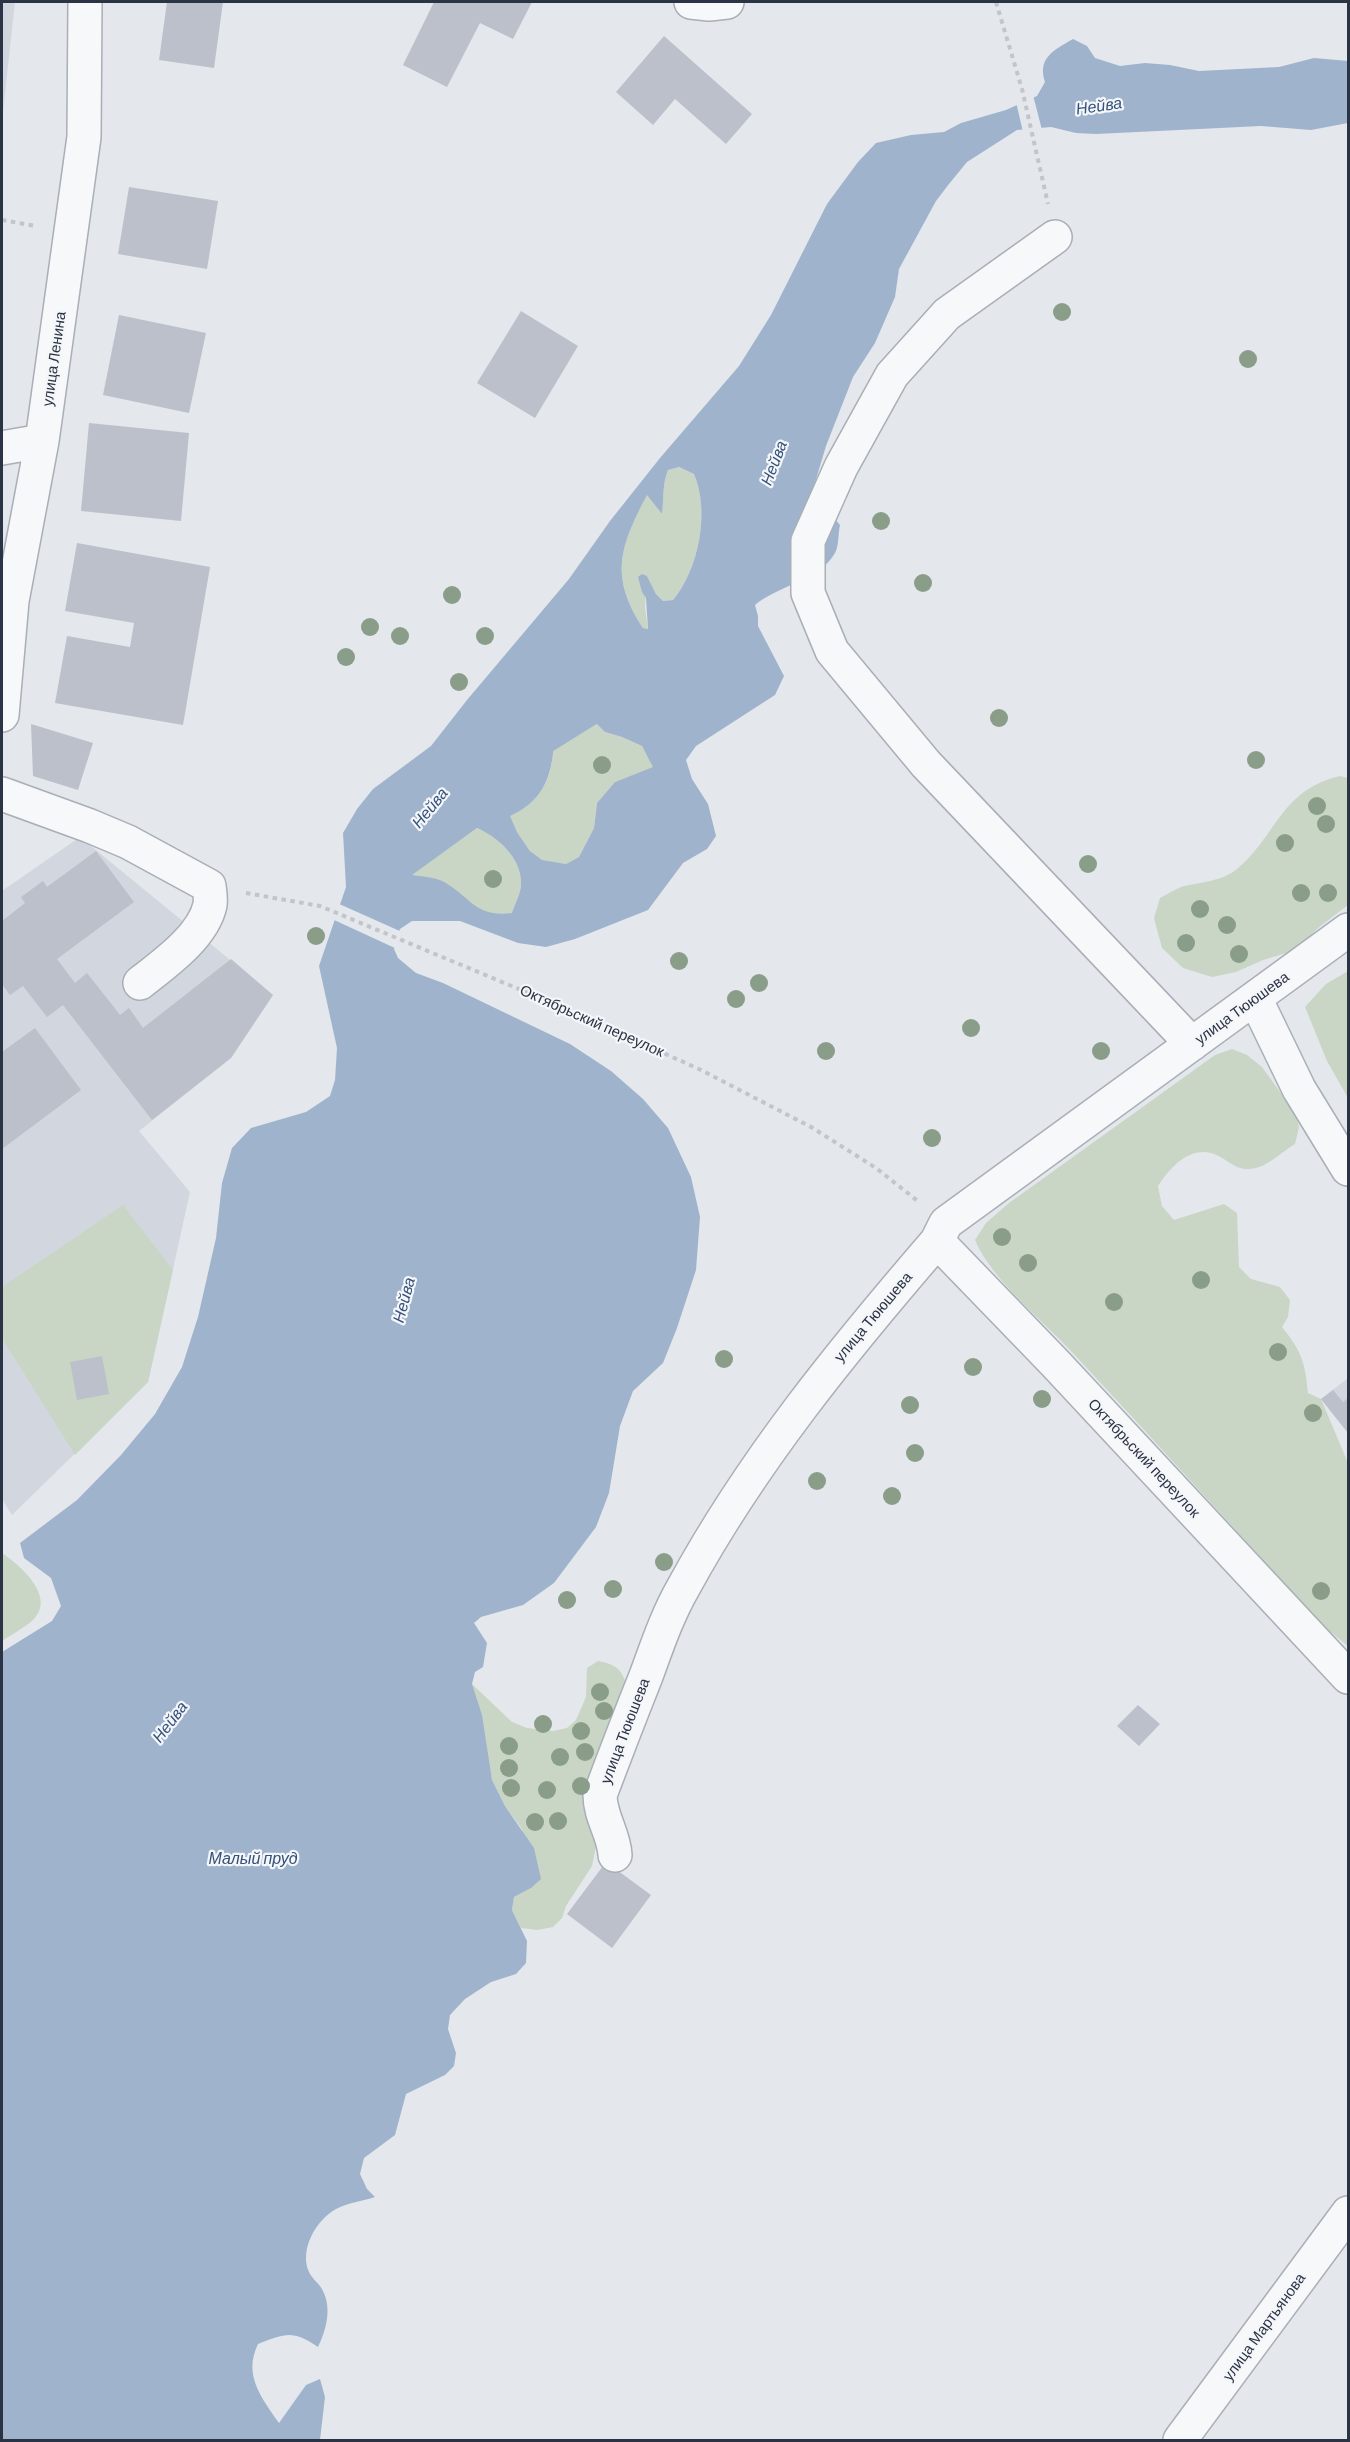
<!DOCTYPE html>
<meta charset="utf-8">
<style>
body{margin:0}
#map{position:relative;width:1350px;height:2442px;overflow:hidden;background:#e4e7ec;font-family:Barlow,sans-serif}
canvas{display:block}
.frame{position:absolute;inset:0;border:3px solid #2b3445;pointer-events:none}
</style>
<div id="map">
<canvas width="1350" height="2442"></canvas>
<div class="frame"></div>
</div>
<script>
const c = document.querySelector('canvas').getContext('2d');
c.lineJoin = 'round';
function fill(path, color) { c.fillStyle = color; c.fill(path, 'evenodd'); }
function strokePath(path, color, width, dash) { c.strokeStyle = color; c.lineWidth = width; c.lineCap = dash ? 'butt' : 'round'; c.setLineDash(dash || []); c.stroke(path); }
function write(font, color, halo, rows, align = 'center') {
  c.font = font + ' Barlow,sans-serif'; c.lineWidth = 4.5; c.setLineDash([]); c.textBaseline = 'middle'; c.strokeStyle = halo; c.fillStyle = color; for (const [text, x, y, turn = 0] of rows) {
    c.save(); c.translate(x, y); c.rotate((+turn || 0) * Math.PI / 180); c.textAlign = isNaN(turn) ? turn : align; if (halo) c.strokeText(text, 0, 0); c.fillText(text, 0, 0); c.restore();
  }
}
fill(new Path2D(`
 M 2,2 L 15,2 L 2,121 Z
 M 80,837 L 273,995 L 231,1058 L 139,1131 L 190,1192 L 148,1382 L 12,1515 L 2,1499 L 2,891 Z
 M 1348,1378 L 1348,1433 L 1321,1399 Z`), '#d2d6de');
fill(new Path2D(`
 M 679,467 L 694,474 C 710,511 699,569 673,600 L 663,601 L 656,594 L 647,576 L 645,607 L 648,629 L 643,628 C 609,576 620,546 647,494 L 662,514 C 664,498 662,485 668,470 Z
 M 537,710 L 593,719 L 605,732 L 622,737 L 642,746 L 654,767 L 615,782 L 597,803 L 594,828 L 579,857 L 566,864 L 542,861 L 530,851 L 517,832 L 509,816 C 547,799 552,774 555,736 Z
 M 1340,776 L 1348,778 L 1348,905 L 1318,928 L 1296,950 L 1263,960 L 1236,972 L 1212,977 L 1183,968 L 1162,948 L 1154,918 L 1160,898 C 1167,894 1174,890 1181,887 C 1199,882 1222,882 1237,869 C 1277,836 1280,790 1340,776 Z
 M 477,828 C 498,836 520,857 521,881 C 522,891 515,904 512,914 L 495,915 L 482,911 L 468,901 L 411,875 Z
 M 1348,971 L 1348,1098 L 1327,1061 L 1305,1007 L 1326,984 Z
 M 1232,1049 L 1247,1055 L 1262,1067 L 1296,1114 L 1299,1127 L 1295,1144 C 1285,1150 1269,1164 1259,1167 C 1235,1175 1228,1157 1211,1153 C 1188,1147 1169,1169 1158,1186 L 1162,1206 L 1174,1220 L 1224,1204 L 1237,1213 L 1239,1267 L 1251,1279 L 1280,1287 L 1290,1300 L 1288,1317 L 1282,1327 C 1302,1352 1305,1362 1308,1393 L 1321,1399 L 1348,1463 L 1348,1646 L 1323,1626 C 1239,1534 1155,1441 1070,1350 C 1040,1318 992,1280 975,1240 L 986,1223 L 1009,1203 L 1215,1055 Z
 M 123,1205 L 173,1270 L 148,1382 L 75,1455 L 2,1338 L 2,1287 Z
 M 2,1553 C 20,1565 57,1597 33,1620 C 24,1628 12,1634 2,1641 Z
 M 598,1661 C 619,1665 623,1671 628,1691 L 592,1866 L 566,1906 L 562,1918 L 553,1927 L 537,1930 L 521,1928 L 512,1910 L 514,1897 L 531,1888 L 522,1829 L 505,1806 L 492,1780 L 472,1684 L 512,1722 L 527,1728 L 553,1731 L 567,1728 L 576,1720 L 586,1697 L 587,1668 Z`), '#c9d6c5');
fill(new Path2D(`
 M 1073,39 L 1087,46 L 1095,58 L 1120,66 L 1145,63 L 1170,65 L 1199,71 L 1279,67 L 1314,58 L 1348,61 L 1348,123 L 1311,130 L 1261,126 L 1096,134 L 1076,133 L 1051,127 L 1017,130 L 967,162 L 949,184 L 936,201 L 899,269 L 895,297 L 875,343 L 853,377 L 826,446 L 814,486 L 823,505 L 840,525 C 838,533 839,546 835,553 C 820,580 777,586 755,605 L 758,616 L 758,626 L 784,676 L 775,695 L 696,746 L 686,760 L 692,779 L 708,804 L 716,836 L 707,849 L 683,863 L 648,910 L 575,939 L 546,947 L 518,943 L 460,921 L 412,921 L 400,929 L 394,949 L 398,958 L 416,973 L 443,983 L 570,1044 L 611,1071 L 643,1099 L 668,1128 L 691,1177 L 700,1217 L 696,1270 L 677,1328 L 663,1363 L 633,1391 L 620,1426 L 609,1493 L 596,1527 L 554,1583 L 523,1605 L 481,1617 L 474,1623 L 487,1643 L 483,1667 L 475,1672 L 472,1684 L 482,1715 L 492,1780 L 505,1806 L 534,1848 L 541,1879 L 531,1888 L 514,1897 L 512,1910 L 527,1941 L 526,1963 L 516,1974 L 491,1982 L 465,1999 L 450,2015 L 448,2029 L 456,2053 L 454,2066 L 445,2075 L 406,2094 L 395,2135 L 364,2158 L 360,2174 L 367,2189 L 375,2197 C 363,2201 347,2203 336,2209 C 316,2220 299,2250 309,2272 C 311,2277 317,2282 320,2286 C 333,2305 327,2328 318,2347 C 293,2330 286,2333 258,2344 C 243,2375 261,2397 279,2423 L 306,2385 L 320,2379 L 325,2397 L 320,2440 L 2,2440 L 2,1652 L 52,1621 L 61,1606 L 51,1578 L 24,1558 L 20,1543 L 77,1500 L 121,1455 L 155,1414 L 182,1367 L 198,1317 L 216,1238 L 222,1183 L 232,1148 L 251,1128 L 306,1112 L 330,1096 L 335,1080 L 337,1048 L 319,966 L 346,887 L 343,833 L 357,809 L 373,789 L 431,746 L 467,700 L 569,579 L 610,521 L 660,458 L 739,366 L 771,315 L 827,204 L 858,162 L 876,143 L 911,135 L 944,132 L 961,123 L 1006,110 L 1037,96 L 1045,82 C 1037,58 1054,50 1073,39 ZM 679,467 L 694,474 C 710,511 699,569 673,600 L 663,601 L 656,594 L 647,576 L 642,574 L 638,577 L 642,592 L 646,598 L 648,629 L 643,628 C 609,576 620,546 647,495 L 662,514 C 664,499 662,485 668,470 ZM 537,711 L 592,719 L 605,732 L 622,737 L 642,746 L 653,767 L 615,782 L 597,803 L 594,828 L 579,857 L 566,864 L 542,860 L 530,851 L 517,832 L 510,816 C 547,799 552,773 555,735 ZM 477,828 C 498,837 520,857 521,881 C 522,891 515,904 512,913 C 478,917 474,902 449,885 C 438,877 425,877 412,875 Z`), '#9fb4cc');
fill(new Path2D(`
 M 1033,95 L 1042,130 L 1023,132 L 1016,102 Z
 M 337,903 L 402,932 L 397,949 L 332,919 Z`), '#e4e7ec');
strokePath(new Path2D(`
 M 461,771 L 496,746 L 631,662`), '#9fb4cc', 69);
fill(new Path2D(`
 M 167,2 L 223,2 L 214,68 L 159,60 Z
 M 434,2 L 532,2 L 513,39 L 480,23 L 447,87 L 403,65 Z
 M 664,36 L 752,114 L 726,144 L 675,99 L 653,125 L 616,92 Z
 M 129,187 L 218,201 L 207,269 L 118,254 Z
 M 521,311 L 578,346 L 535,418 L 477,383 Z
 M 119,315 L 206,333 L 189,413 L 103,395 Z
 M 89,423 L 189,433 L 181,521 L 81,511 Z
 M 77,543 L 210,567 L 183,725 L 55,703 L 67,636 L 130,647 L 134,623 L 65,611 Z
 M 31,724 L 93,743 L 78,790 L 33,776 Z
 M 96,851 L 134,902 L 57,959 L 75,983 L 87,973 L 120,1015 L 129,1008 L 143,1028 L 231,959 L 273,995 L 231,1058 L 152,1120 L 63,1005 L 47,1017 L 23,986 L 10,995 L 2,984 L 2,921 L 25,903 L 21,897 L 43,881 L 47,887 Z
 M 35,1028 L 81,1090 L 2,1149 L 2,1052 Z
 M 102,1356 L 109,1394 L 77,1400 L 70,1362 Z
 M 1333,1390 L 1343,1402 L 1348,1398 L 1348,1433 L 1321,1399 Z
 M 1138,1705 L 1160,1724 L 1139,1746 L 1117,1726 Z
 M 606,1862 L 651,1895 L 612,1948 L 567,1914 Z`), '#bbc0ca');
const minor = new Path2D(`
 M 691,2 L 709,4 L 727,2
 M 1055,237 L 947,314 L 892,375 L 841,467 L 808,541 L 808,593 L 832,651 L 926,764 L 1192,1044
 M 2,448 L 42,441
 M 2,715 L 12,601 L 42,441 L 84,137 L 85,2
 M 2,794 L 90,826 L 128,842 L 209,886 C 210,893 211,899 210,905 C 203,937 164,964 140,983
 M 1255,998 L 1299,1089 L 1348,1169
 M 937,1241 L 1055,1363 L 1348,1677
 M 615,1855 C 614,1834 600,1817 600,1795 C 615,1755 630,1716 646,1676 C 657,1646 667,1616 683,1588 C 752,1461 843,1350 937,1241 L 946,1223 L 1348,930
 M 1180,2440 L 1348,2213`);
strokePath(minor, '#a9aeb7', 36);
strokePath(new Path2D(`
 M 996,2 L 1022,89 L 1048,204
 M 2,220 L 36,226
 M 246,893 L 320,906 L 562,1007 L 701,1070 L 811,1127 L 876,1168 L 919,1202`), '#c2c5cb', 4, [4.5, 4.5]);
strokePath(minor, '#f7f8fa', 33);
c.fillStyle = '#899d89';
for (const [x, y] of [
 [1062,312],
 [1248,359],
 [881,521],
 [923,583],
 [452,595],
 [370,627],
 [400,636],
 [485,636],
 [346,657],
 [459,682],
 [999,718],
 [1256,760],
 [602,765],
 [1317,806],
 [1326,824],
 [1285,843],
 [1088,864],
 [493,879],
 [1301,893],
 [1328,893],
 [1200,909],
 [1227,925],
 [316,936],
 [1186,943],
 [1239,954],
 [679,961],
 [759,983],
 [736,999],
 [971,1028],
 [826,1051],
 [1101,1051],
 [932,1138],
 [1002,1237],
 [1028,1263],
 [1201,1280],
 [1114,1302],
 [1278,1352],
 [724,1359],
 [973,1367],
 [1042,1399],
 [910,1405],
 [1313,1413],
 [915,1453],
 [817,1481],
 [892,1496],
 [664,1562],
 [613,1589],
 [1321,1591],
 [567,1600],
 [600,1692],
 [604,1711],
 [543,1724],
 [581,1731],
 [509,1746],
 [585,1752],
 [560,1757],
 [509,1768],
 [581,1786],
 [511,1788],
 [547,1790],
 [558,1821],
 [535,1822]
]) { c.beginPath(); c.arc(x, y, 9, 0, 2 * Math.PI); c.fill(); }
write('15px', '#2b3445', '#f4f6f9', [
 ["улица Ленина",54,359,-82],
 ["улица Тююшева",1242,1008,-36],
 ["Октябрьский переулок",592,1021,24],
 ["улица Тююшева",873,1317,-50],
 ["Октябрьский переулок",1144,1458,47],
 ["улица Тююшева",625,1731,-69],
 ["улица Мартьянова",1264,2327,-54]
]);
write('italic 16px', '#34527a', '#f4f6f9', [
 ["Нейва",1099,106,-8],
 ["Нейва",774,463,-69],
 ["Нейва",430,808,-51],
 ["Нейва",404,1300,-75],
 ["Нейва",170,1722,-53],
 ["Малый пруд",253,1859]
]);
</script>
